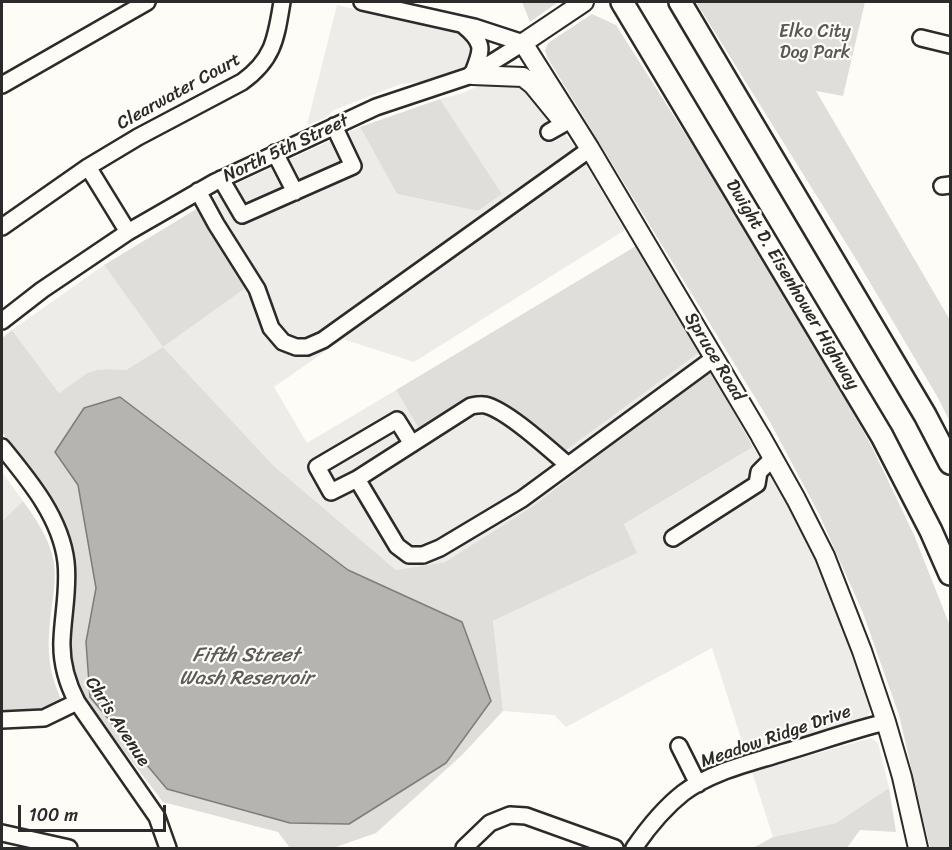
<!DOCTYPE html>
<style>
body{margin:0}
#map{position:relative;width:952px;height:850px;overflow:hidden;background:#fdfcf7;font-family:Sriracha,sans-serif}
canvas{display:block}
.frame{position:absolute;inset:0;border:3px solid #2b2b2b;pointer-events:none}
.scale{position:absolute;left:18px;top:805px;width:148px;height:27px;box-sizing:border-box;border:3px solid #2b2b2b;border-top:0;padding-left:8px;font-size:18px;line-height:21px;white-space:nowrap;color:#2b2b2b;-webkit-text-stroke:4px #fdfcf7;paint-order:stroke}
</style>
<div id="map">
<canvas width="952" height="850"></canvas>
<div class="frame"></div>
<div class="scale">100 m</div>
</div>
<script>
const c = document.querySelector('canvas').getContext('2d');
c.lineJoin = 'round';
function fill(path, color) { c.fillStyle = color; c.fill(path, 'evenodd'); }
function strokePath(path, color, width, dash) { c.strokeStyle = color; c.lineWidth = width; c.lineCap = dash ? 'butt' : 'round'; c.setLineDash(dash || []); c.stroke(path); }
function write(font, color, halo, rows, align = 'center') {
  c.font = font + ' Sriracha,sans-serif'; c.lineWidth = 4.5; c.setLineDash([]); c.textBaseline = 'middle'; c.strokeStyle = halo; c.fillStyle = color; for (const [text, x, y, turn = 0] of rows) {
    c.save(); c.translate(x, y); c.rotate((+turn || 0) * Math.PI / 180); c.textAlign = isNaN(turn) ? turn : align; if (halo) c.strokeText(text, 0, 0); c.fillText(text, 0, 0); c.restore();
  }
}
fill(new Path2D(`
 M 337,5 L 469,36 L 476,43 L 470,65 L 420,82 L 401,84 L 334,110 L 325,118 L 307,125 Z
 M 492,80 L 517,81 L 534,93 L 577,150 L 625,230 L 414,362 L 343,339 L 274,387 L 307,443 L 396,390 L 421,430 L 480,393 L 565,451 L 700,352 L 710,369 L 533,506 L 445,562 L 396,570 L 273,465 L 163,347 L 126,370 L 107,369 L 97,370 L 87,373 L 59,393 L 12,330 L 104,265 L 163,347 L 247,287 L 198,208 L 236,184 L 360,127 L 397,194 L 478,211 L 502,194 L 440,99 L 463,93 Z
 M 753,447 L 799,519 L 829,584 L 872,706 L 867,718 L 746,754 L 712,648 L 566,727 L 554,715 L 503,711 L 493,621 L 636,553 L 624,524 Z
 M 2,472 L 23,501 L 2,521 Z
 M 871,738 L 878,743 L 889,788 L 836,823 L 773,837 L 752,772 Z`), '#edece8');
fill(new Path2D(`
 M 522,2 L 558,2 L 530,22 Z
 M 696,2 L 865,2 L 843,96 L 816,91 L 950,320 L 950,422 L 937,396 L 859,264 Z
 M 592,14 L 616,25 L 773,272 L 871,445 L 914,535 L 950,626 L 950,848 L 930,848 L 899,715 L 863,613 L 819,514 L 770,422 L 547,57 L 545,50 L 548,43 Z
 M 440,99 L 502,194 L 478,211 L 397,194 L 360,127 Z
 M 198,208 L 247,287 L 163,347 L 273,465 L 396,570 L 445,562 L 533,506 L 710,369 L 753,447 L 624,524 L 637,553 L 493,621 L 503,711 L 462,755 L 376,833 L 333,848 L 290,848 L 278,832 L 163,802 L 91,708 L 79,688 L 68,649 L 73,566 L 70,542 L 59,516 L 36,480 L 2,432 L 2,338 L 12,330 L 59,393 L 87,373 L 97,370 L 107,369 L 126,370 L 163,347 L 104,265 Z
 M 636,246 L 700,352 L 565,451 L 480,393 L 420,430 L 396,390 Z
 M 23,501 C 37,520 50,540 54,563 C 57,586 50,609 49,633 C 47,668 54,686 70,717 L 52,725 L 2,728 L 2,521 Z
 M 889,788 L 896,832 L 860,830 L 847,848 L 753,848 L 773,837 L 836,823 Z`), '#dfdeda');
const water = new Path2D(`
 M 120,397 L 348,570 L 462,622 L 491,701 L 446,763 L 349,824 L 290,823 L 167,789 L 90,697 L 86,642 L 96,588 L 78,485 L 55,452 L 84,408 Z`);
fill(water, '#b5b4b1');
strokePath(water, '#7e7d7b', 1.5);
const minor = new Path2D(`
 M 362,2 L 474,27 L 523,43
 M 463,25 C 486,44 482,50 472,75
 M 921,38 L 950,45
 M 2,85 L 147,2
 M 549,132 L 565,123
 M 275,153 L 295,192
 M 88,167 L 128,232
 M 221,179 L 242,215 L 353,166 L 334,126
 M 942,186 L 950,185
 M 198,191 L 216,224 L 257,289 L 271,328 L 283,342 L 296,347 L 307,347 L 323,340 L 590,149
 M 2,227 L 88,167 L 138,137 L 242,82 C 274,59 276,38 282,2
 M 2,321 L 42,290 L 128,232 L 215,182 L 376,107 L 472,75 L 523,43
 M 2,447 C 29,480 61,518 66,562 C 69,588 63,614 62,640 C 61,662 67,683 77,702 L 157,817 L 168,848
 M 568,465 C 549,449 507,410 485,405 C 480,404 476,405 471,406 L 357,479 L 397,546 L 409,555 L 423,555 L 440,548 L 522,499 L 714,358
 M 357,479 L 331,492 L 317,467 L 397,420 L 412,444
 M 673,538 L 757,484 L 759,472 L 773,458
 M 2,720 L 44,718 L 77,702
 M 679,746 L 698,784
 M 2,833 L 69,848
 M 464,848 L 490,823 L 510,815 L 526,816 L 615,848
 M 634,848 C 647,829 664,808 683,793 C 712,771 751,763 785,752 C 819,742 852,730 886,722`);
const major = new Path2D(`
 M 584,2 L 523,43 L 590,149 L 760,435 L 796,499 L 825,556 L 862,651 L 886,722 L 902,777 L 918,848
 M 472,75 L 523,77 L 533,85 L 560,118`);
const highway = new Path2D(`
 M 622,2 L 882,436 L 931,531 L 950,574
 M 680,2 L 925,415 L 950,463`);
strokePath(minor, '#2b2b2b', 20);
strokePath(major, '#2b2b2b', 22);
strokePath(highway, '#2b2b2b', 26);
strokePath(minor, '#fdfcf7', 15);
strokePath(major, '#fdfcf7', 18);
strokePath(highway, '#fdfcf7', 21);
write('18px', '#585857', '#fdfcf7', [
 ["Elko City",815,32],
 ["Dog Park",815,53]
]);
write('18px', '#2b2b2b', '#fdfcf7', [
 ["Clearwater Court",179,92,-29],
 ["North 5th Street",286,149,-25],
 ["Dwight D. Eisenhower Highway",792,285,59],
 ["Spruce Road",714,357,59],
 ["Chris Avenue",117,722,57],
 ["Meadow Ridge Drive",776,737,-19]
]);
write('italic 20px', '#5b5b5a', '#fdfcf7', [
 ["Fifth Street",246,656],
 ["Wash Reservoir",246,679]
]);
</script>
